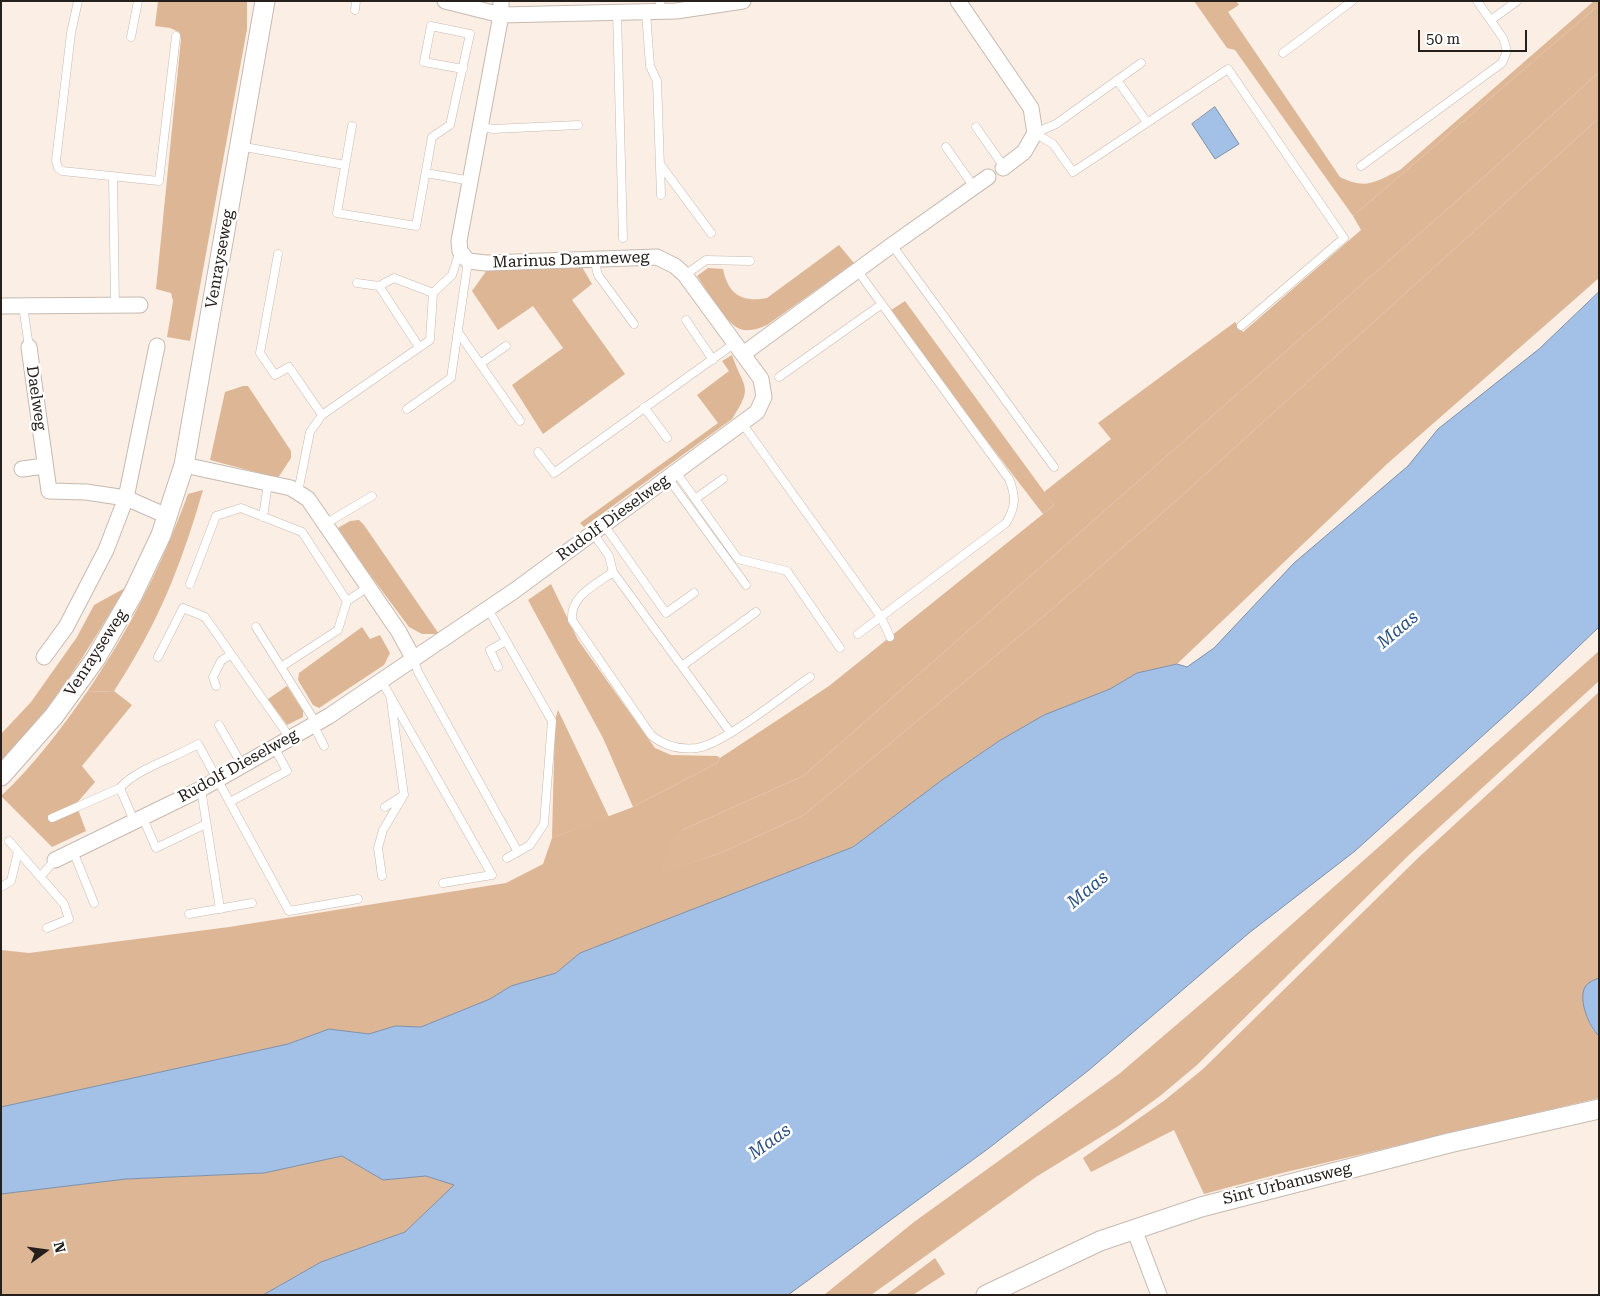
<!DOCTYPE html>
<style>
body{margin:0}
#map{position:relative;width:1600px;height:1296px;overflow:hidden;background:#fbeee4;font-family:"Roboto Serif",serif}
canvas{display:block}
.frame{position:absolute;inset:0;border:2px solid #25201c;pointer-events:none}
.north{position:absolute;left:20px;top:1226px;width:50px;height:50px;-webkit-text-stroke:4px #fff;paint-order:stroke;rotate:76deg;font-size:14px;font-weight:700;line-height:20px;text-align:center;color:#25201c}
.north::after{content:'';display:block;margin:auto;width:18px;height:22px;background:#25201c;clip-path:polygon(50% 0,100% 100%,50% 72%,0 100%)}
.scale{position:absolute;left:1418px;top:30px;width:109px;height:22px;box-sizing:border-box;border:2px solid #25201c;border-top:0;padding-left:6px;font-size:15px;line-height:18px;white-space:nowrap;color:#25201c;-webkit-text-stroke:4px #fff;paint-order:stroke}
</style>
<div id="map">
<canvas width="1600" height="1296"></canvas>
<div class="frame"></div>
<div class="north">N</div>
<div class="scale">50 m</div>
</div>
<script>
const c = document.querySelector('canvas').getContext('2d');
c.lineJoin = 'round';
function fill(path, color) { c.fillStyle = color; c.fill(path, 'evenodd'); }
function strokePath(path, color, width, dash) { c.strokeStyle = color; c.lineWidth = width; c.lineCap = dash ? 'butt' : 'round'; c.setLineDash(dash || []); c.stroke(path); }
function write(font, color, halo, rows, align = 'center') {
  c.font = font + ' "Roboto Serif",serif'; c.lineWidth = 5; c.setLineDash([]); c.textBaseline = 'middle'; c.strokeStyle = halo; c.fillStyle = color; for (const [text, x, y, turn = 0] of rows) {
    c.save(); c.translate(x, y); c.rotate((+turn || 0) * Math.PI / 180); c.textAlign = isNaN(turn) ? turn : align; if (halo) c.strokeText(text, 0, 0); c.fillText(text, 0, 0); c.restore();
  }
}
fill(new Path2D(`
 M 158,1 L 247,1 L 247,29 L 190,341 L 167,337 L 173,301 L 171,293 L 156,289 L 181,39 L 179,32 L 170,28 L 155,26 Z
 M 1599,5 L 1599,72 L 1495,167 L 803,776 L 682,830 L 661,872 L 721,853 L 804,815 L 1051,610 L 1177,500 L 1599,118 L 1599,278 L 1387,464 L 1177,664 L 1137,673 L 1110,689 L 1044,715 L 999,741 L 942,780 L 853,847 L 580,953 L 556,973 L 511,986 L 490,999 L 421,1027 L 395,1026 L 369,1034 L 329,1029 L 288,1044 L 1,1107 L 1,950 L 29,953 L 229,927 L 506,883 L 543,864 L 552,838 L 633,807 L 717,763 L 720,758 L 829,686 L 1043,514 L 1054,505 L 1044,492 L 1111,439 L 1098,423 L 1235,322 L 1243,332 L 1361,230 L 1353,216 Z
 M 839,245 L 854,263 L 767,325 C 758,329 749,332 740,329 C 724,322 707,290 697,276 L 708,268 L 723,269 C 728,294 742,303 767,298 Z
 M 582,267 L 592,284 L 572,300 L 625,374 L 543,434 L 512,385 L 563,348 L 533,306 L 498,330 L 472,291 L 487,270 Z
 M 732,355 C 744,390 754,385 732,419 L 584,527 L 580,523 L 718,423 L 697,395 L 729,371 L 722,361 Z
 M 243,386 L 248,386 L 291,451 L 291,458 L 278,478 L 210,460 L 225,392 Z
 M 359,520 L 364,525 L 439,634 L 422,634 L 409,627 L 359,560 L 338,528 L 350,521 Z
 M 125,588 C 89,648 51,712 1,761 L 1,734 L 31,702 L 77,637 L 94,605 Z
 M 362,627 L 370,639 L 380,635 L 390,653 L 384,665 L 319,708 L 313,705 L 298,680 L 299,673 Z
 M 1599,651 L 1599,681 L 1410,854 L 1197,1065 L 1160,1096 L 1120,1125 L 1036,1177 L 871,1295 L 824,1295 L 914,1222 L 1119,1074 L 1237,973 Z
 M 287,686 L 303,711 L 303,717 L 287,725 L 268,699 Z
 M 114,691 L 132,705 L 82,766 L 95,782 L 76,804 L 86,831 L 52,847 L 1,796 C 34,765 61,729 87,692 Z
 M 1599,692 L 1599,978 L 1592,981 L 1584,991 C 1584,1007 1586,1025 1599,1036 L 1599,1098 L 1282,1173 L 1204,1194 L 1174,1130 L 1091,1172 L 1083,1158 L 1165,1100 L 1203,1069 L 1417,859 Z
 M 342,1156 L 383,1180 L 426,1176 L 455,1185 L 405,1232 L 321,1262 L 263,1295 L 1,1295 L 1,1194 L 126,1179 L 264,1173 Z
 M 935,1258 L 945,1274 L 913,1295 L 886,1295 Z`), '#ddb696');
fill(new Path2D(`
 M 1194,1 L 1236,1 L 1239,5 L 1228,12 L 1340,177 C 1366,190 1375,182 1400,170 L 1594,1 L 1599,1 L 1599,5 L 1353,216 L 1235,50 L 1227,48 Z
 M 1599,72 L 1599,118 L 1177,500 L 1051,610 L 804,815 L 721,853 L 660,873 L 669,842 L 682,830 L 803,776 L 1495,167 Z
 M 905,301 L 1054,505 L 1043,514 L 888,312 Z
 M 203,490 C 181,566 158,624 114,691 L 87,692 C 130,629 162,565 188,494 Z
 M 551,584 L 578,640 L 655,748 L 671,755 L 717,756 L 720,758 L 717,763 L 633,807 L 603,738 L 528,600 Z
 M 558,710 L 609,817 L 552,838 L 555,720 Z`), '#deb797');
const water = new Path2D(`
 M 1215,107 L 1239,144 L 1215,159 L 1192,124 Z
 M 1599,292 L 1599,627 L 1530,693 L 1355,851 L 1249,933 L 1089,1070 L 989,1148 L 788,1295 L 263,1295 L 321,1262 L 405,1232 L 454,1185 L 426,1176 L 383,1180 L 342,1156 L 264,1173 L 126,1179 L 1,1194 L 1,1107 L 288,1044 L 329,1029 L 369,1034 L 395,1026 L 421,1027 L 490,999 L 511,986 L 556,973 L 580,953 L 853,847 L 942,780 L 999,741 L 1044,715 L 1110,689 L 1137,673 L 1177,664 L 1187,667 L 1214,648 L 1294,563 L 1408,466 L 1438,429 L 1539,349 Z
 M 1599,978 L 1599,1036 C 1589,1027 1578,1000 1585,987 C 1588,982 1594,980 1599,978 Z`);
fill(water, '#a3c0e6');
strokePath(water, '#7d90a9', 1);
const service = new Path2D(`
 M 78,1 L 71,33 L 56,161 L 58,168 L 62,171 L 159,181 L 176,36
 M 660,1 L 661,11
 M 355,10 L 356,1
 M 617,12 L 623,238
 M 646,12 L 650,66 L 657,81 L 661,195
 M 1491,20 L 1517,1
 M 131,37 L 138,1
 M 1283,53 L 1352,1
 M 1141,63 L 1056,124 L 1035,133 L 1053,144 L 1073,172 L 1228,69 L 1344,238 L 1241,326
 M 1117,80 L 1146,121
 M 352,126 L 337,213 L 416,226 L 432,137 L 450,125 L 470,34 L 431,26 L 424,62 L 463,69
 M 481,127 L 493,129 L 578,125
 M 976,127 L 1004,167
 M 239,146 L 345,165
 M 946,147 L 974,187
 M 660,164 L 711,233
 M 1361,166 L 1502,63 L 1507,51 L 1503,38 L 1477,1
 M 426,173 L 471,181
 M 113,176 L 115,305
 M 892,245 L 1054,467
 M 278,254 L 260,353 L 275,375 L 289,367 L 322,415 L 430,340 L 433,293 L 452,275 L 460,251
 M 594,259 L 598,275 L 634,324
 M 857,270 L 1009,479 C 1016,496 1016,507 1006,523 L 858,634
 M 685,275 L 706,260 L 750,261
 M 357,283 L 379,286 L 394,278 L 433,293
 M 379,286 L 419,347
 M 23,306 L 29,347
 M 686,320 L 713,360
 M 458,332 L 520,421
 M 480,364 L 506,346
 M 779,377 L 882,304
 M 644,407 L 667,438
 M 407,409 L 451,378 L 468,261
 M 742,423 L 881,617 L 890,637
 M 538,452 L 554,473 L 735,343
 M 676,472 L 738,559 L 787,571 L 840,648
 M 668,478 L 746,585
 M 298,492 L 310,432 L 322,415
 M 695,499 L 723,479
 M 263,517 L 268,483
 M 325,524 L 372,496
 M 604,525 L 666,613 L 694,593
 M 593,533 L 609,556 L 613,572 L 730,732
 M 613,572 C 595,585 570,596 572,620 L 651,735 C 664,746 679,750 697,748 C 724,744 785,694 810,677
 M 190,584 L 216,516 L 241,508 L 302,532 L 347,601
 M 488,609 L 552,721 L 544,824 L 530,845 L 507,858
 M 256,627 L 316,723
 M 158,657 L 183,608 L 205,617 L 290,738
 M 413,658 L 418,672 L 518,852
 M 682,666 L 756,612
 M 281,667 L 338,630 L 347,601 L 368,587
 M 498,667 L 490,650 L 506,641
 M 381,680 L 492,875 L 443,883
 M 216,686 L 213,677 L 221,661 L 231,654
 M 313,724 L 324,746
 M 219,725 L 242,765
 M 120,788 C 136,769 175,758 198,744 L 289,911 L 358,899
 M 201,789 L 220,909
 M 230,802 L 287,771 L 274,747
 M 385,807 L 402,796
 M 142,816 L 156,848 L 206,824
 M 52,818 L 120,788 L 134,821
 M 9,841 L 64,904 L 69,919 L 47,928
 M 73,851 L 94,903
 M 382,876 L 378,848 L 383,830 L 404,795 L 391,701
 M 40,877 L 55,860
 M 1,887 L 11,881 L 18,852
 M 189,914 L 252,903`);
const minor = new Path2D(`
 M 445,1 L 501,15 L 676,11 L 743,1
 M 958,1 L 1031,108 L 1035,133 L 1024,152 L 1003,168
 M 1,306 L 140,305
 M 29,347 L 49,491 L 86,492 L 126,498 L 167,516
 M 743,354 L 892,245 L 988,177
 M 184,465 L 291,488 L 308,499 L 399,632 L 413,658
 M 22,469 L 45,466
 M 44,657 L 66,627 L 106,550 L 126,498 L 157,346
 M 55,860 L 201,789 L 329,716 L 514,591 L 757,412 L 764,397 L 761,379 L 685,275 L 675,266 L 657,257 L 486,263 L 468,261 L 460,251 L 459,241 L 501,15 L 501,1
 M 1134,1229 L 1159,1295`);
const tertiary = new Path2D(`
 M 1,776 L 54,716 L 96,658 L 133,594 L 161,535 L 184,465 L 265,1
 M 986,1295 L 1100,1241 L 1201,1207 L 1449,1143 L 1599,1109`);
strokePath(service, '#c6bab0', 9);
strokePath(minor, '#c6bab0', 17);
strokePath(tertiary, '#c6bab0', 21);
strokePath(service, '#fff', 8);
strokePath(minor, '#fff', 15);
strokePath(tertiary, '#fff', 19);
write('16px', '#25201c', '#fff', [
 ["Venrayseweg",220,259,-80],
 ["Marinus Dammeweg",571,260,-2],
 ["Daelweg",36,398,82],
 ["Rudolf Dieselweg",613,518,-36],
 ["Venrayseweg",96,653,-57],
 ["Rudolf Dieselweg",238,766,-29],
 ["Sint Urbanusweg",1287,1184,-14]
]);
write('italic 18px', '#2b5283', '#fff', [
 ["Maas",1398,630,-40],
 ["Maas",1088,890,-40],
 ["Maas",770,1142,-36]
]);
</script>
